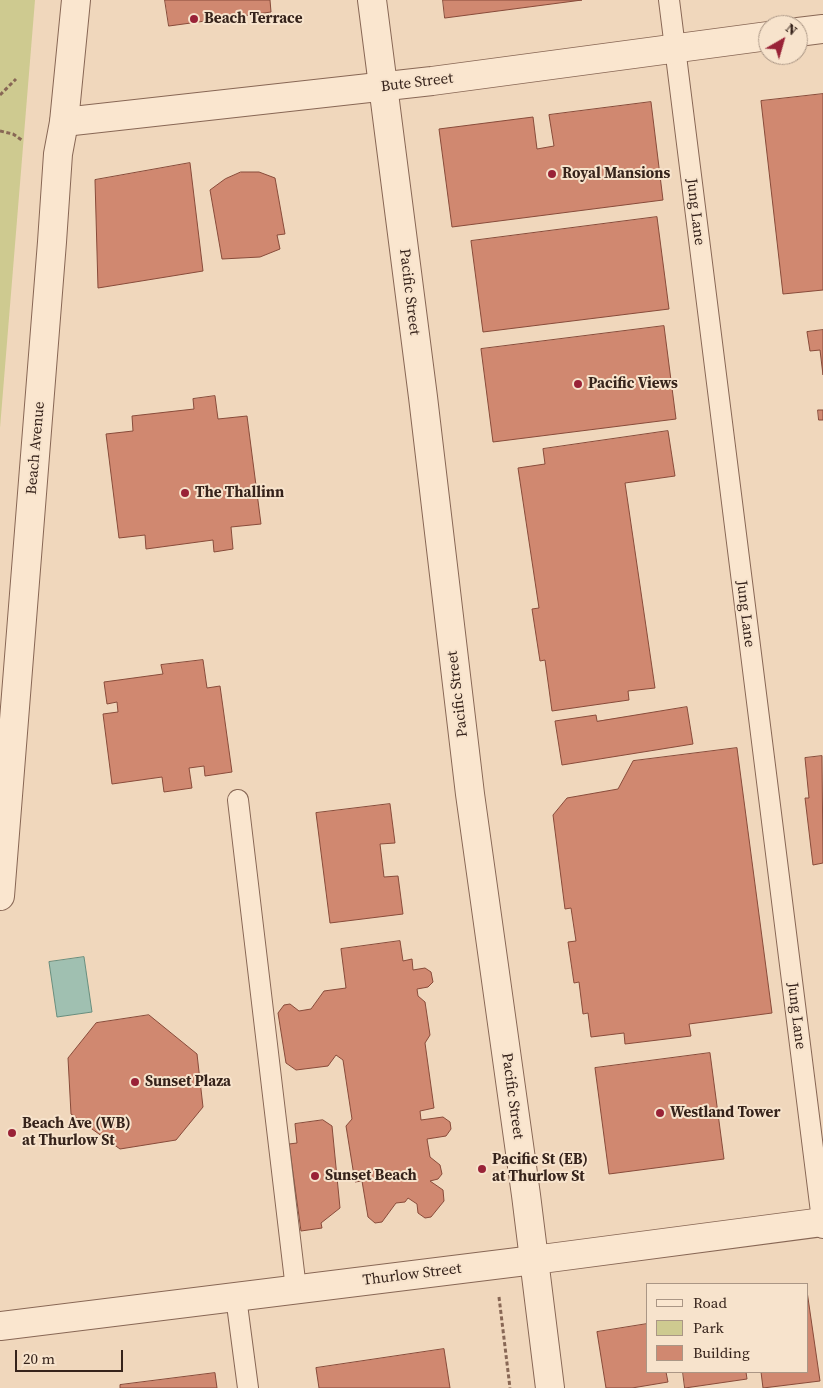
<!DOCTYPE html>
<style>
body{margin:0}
#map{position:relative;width:823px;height:1388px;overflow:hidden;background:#f0d7bc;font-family:"Source Serif 4",serif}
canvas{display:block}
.legend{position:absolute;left:646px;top:1283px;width:162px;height:90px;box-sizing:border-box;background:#f7e3cc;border:1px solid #aa9685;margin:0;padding:6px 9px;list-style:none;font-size:15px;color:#36231b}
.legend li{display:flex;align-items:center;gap:10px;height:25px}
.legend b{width:25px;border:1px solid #aa9685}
.north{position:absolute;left:758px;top:15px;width:50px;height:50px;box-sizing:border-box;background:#f7e3cc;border:1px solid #aa9685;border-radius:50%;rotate:38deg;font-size:14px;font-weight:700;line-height:20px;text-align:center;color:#36231b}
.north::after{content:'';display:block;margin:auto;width:18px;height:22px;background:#992237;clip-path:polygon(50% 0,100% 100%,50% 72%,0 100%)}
.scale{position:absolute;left:15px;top:1350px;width:108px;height:22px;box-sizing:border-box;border:2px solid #36231b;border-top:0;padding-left:6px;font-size:15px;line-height:18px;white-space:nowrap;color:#36231b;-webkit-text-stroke:4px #f7e3cc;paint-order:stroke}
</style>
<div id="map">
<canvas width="823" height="1388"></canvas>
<ul class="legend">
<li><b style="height:6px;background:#fae6cf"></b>Road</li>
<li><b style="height:14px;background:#ceca90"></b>Park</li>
<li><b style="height:14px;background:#d08870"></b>Building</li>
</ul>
<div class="north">N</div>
<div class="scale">20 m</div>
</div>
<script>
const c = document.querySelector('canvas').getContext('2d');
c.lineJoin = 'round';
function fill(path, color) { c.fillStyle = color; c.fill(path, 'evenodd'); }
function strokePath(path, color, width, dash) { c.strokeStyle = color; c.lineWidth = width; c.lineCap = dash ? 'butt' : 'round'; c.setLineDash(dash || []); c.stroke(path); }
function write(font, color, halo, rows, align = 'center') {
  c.font = font + ' "Source Serif 4",serif'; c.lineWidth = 4; c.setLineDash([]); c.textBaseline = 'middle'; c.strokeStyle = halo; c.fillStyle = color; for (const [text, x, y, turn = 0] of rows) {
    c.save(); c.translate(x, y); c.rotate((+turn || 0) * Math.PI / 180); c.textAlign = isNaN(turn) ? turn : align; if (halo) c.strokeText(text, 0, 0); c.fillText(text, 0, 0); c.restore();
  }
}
fill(new Path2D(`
 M 0,0 L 35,0 L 0,428 Z`), '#ceca90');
const water = new Path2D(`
 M 84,957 L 92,1012 L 57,1017 L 49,962 Z`);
fill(water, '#a0c0b1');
strokePath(water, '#688e7e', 1);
const building = new Path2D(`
 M 165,0 L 270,0 L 271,12 L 169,26 Z
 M 443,0 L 582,0 L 445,18 Z
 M 823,94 L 823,290 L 783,294 L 761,101 Z
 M 651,102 L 663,200 L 452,227 L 439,129 L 533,117 L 537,149 L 554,146 L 549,115 Z
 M 190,163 L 203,271 L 98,288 L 95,180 Z
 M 241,172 L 259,172 L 275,178 L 285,234 L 277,235 L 280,249 L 260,257 L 222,259 L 210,190 L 225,179 Z
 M 657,217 L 669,309 L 483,332 L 471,241 Z
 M 664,326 L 676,419 L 493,442 L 481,349 Z
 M 823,330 L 823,375 L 820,350 L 810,351 L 807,332 Z
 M 215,396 L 218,419 L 247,416 L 261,524 L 231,527 L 233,549 L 214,552 L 213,540 L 146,549 L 145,535 L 119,538 L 106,434 L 133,431 L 132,416 L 194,409 L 193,399 Z
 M 818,410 L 823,410 L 823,420 L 819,420 Z
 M 668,431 L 675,476 L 625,483 L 655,688 L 628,691 L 629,700 L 552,711 L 545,660 L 540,661 L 532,609 L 539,608 L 518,468 L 545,464 L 543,449 Z
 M 203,660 L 207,688 L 220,686 L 232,772 L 205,776 L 204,766 L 189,768 L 192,788 L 164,792 L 162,777 L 112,784 L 103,714 L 118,712 L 117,702 L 107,704 L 104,682 L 163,674 L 161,665 Z
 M 687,707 L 693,744 L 562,765 L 555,721 L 596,715 L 597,721 Z
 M 737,748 L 772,1013 L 689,1024 L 691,1036 L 625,1044 L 624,1033 L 591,1037 L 588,1013 L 583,1014 L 579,982 L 574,983 L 568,942 L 576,941 L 571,908 L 565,909 L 553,815 L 567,798 L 618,789 L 633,761 Z
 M 822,756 L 823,863 L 813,865 L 805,798 L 809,798 L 805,758 Z
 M 390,804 L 395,843 L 380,844 L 384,877 L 398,876 L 403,914 L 330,923 L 316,813 Z
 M 400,941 L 403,961 L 412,959 L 413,970 L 425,968 L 431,972 L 433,982 L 428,987 L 417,989 L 418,996 L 425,1002 L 430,1035 L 425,1043 L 434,1108 L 420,1111 L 421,1120 L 443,1117 L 450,1122 L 451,1129 L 446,1136 L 427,1139 L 430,1157 L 440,1165 L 442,1174 L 438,1179 L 430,1181 L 443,1190 L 444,1201 L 431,1217 L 425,1218 L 418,1213 L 417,1204 L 408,1198 L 405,1202 L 396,1203 L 382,1222 L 375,1223 L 368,1217 L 362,1181 L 355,1182 L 346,1126 L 352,1119 L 343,1060 L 336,1055 L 328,1066 L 296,1070 L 286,1063 L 278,1013 L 284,1005 L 290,1004 L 299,1011 L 311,1009 L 324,991 L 346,988 L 341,949 Z
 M 149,1015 L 197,1054 L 203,1107 L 176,1140 L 120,1149 L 71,1114 L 68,1058 L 96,1023 Z
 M 710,1053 L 724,1159 L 609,1174 L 595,1068 Z
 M 323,1120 L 332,1126 L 340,1208 L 321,1223 L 322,1228 L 301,1231 L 289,1144 L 297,1143 L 295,1124 Z
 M 807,1291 L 820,1381 L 763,1388 L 761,1372 L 807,1372 Z
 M 647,1324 L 647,1372 L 666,1372 L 668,1382 L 632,1388 L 606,1388 L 597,1332 Z
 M 444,1349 L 450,1388 L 319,1388 L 316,1368 Z
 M 683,1372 L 746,1372 L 747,1379 L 685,1388 Z
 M 215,1373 L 217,1388 L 120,1388 L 120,1385 Z`);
fill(building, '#d08870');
strokePath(building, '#884b3a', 1);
const service = new Path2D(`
 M 669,0 L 823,1228
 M 238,800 L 296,1289
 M 236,1297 L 248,1388`);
const minor = new Path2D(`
 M 798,32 L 823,29
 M 64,122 L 432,81 L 768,36
 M 0,1326 L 534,1260`);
const tertiary = new Path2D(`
 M 372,0 L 423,397 L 470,794 L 526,1195 L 550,1388
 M 0,896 L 52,242 L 58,154 L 64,122 L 76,0
 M 534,1260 L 823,1222`);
strokePath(service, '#886755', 22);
strokePath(minor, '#886755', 30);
strokePath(tertiary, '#886755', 30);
strokePath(new Path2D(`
 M 0,95 L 16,79
 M 0,131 L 13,134 L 23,141
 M 499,1297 L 510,1388`), '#886755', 3, [4, 2.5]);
strokePath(service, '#fae6cf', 20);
strokePath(minor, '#fae6cf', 28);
strokePath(tertiary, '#fae6cf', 28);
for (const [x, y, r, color] of [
 [194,19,5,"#992237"],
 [552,174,5,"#992237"],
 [578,384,5,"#992237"],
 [185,493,5,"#992237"],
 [135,1082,5,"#992237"],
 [660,1113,5,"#992237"],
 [12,1133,5,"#992237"],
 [482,1169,5,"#992237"],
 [315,1176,5,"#992237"]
]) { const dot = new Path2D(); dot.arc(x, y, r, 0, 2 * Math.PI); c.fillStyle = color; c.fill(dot); strokePath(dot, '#f7e3cc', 2); }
write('bold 15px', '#36231b', '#f7e3cc', [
 ["Beach Terrace",204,19],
 ["Royal Mansions",562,174],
 ["Pacific Views",588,384],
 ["The Thallinn",195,493],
 ["Sunset Plaza",145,1082],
 ["Westland Tower",670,1113],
 ["Beach Ave (WB)",22,1124],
 ["at Thurlow St",22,1141],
 ["Pacific St (EB)",492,1160],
 ["at Thurlow St",492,1177],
 ["Sunset Beach",325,1176]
], 'left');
write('15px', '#36231b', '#f7e3cc', [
 ["Bute Street",417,83,-7],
 ["Jung Lane",695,212,83],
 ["Pacific Street",409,292,83],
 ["Beach Avenue",36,448,-85],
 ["Jung Lane",745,614,83],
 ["Pacific Street",458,694,-97],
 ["Jung Lane",796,1016,83],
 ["Pacific Street",512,1096,82],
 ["Thurlow Street",412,1275,-7]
]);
</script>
